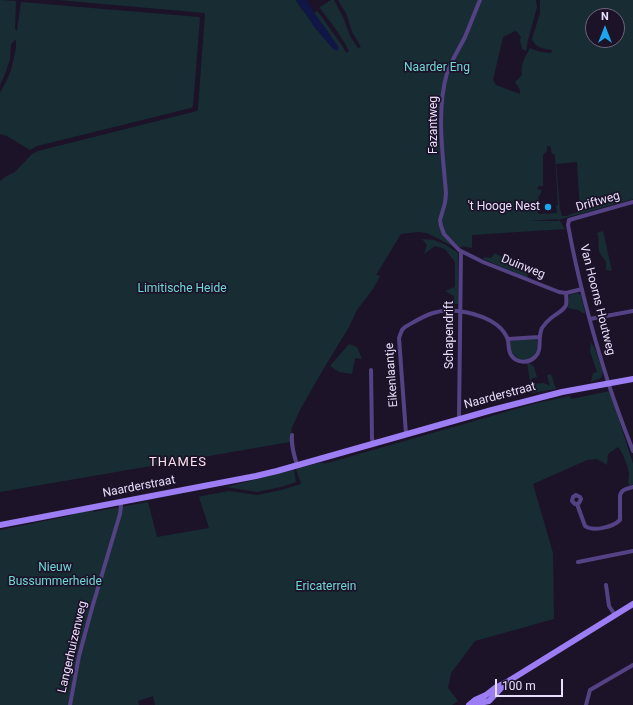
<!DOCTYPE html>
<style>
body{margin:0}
#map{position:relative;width:633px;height:705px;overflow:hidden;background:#1c1329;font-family:Roboto,sans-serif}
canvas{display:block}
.north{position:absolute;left:585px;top:8px;width:40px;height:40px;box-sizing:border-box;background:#1c1329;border:1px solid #6e647d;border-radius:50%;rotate:0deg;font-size:11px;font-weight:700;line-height:16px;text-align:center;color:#e9defc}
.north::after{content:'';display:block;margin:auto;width:14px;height:18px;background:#1aa6ec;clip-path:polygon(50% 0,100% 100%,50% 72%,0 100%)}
.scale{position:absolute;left:495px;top:679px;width:68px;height:18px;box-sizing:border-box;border:2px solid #e9defc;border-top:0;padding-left:5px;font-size:12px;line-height:14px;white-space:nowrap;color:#e9defc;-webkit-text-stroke:3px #1c1329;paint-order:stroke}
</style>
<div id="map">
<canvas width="633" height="705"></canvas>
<div class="north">N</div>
<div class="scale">100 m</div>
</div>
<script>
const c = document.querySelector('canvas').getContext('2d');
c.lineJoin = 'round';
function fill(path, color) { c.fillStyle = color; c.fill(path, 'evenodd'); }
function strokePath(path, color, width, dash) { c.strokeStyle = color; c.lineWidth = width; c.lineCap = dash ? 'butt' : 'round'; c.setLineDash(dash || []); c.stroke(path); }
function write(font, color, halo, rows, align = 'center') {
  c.font = font + ' Roboto,sans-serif'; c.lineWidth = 3.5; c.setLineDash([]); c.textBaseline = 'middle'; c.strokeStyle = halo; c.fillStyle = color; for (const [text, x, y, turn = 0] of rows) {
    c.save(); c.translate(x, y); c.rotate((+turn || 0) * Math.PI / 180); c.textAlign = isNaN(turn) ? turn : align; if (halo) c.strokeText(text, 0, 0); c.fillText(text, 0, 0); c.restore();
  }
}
fill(new Path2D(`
 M 0,0 L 16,1 L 15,29 L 17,31 L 21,2 L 199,17 L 200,18 L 193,106 L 191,108 L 37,146 L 30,150 L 7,136 L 0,134 L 0,93 L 7,80 L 11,70 L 16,48 L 16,39 L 11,44 L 10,59 L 5,74 L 0,85 Z
 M 58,0 L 296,0 L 302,10 L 332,37 L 314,13 L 317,11 L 319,13 L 343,47 L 346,53 L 349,51 C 342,36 330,22 320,8 L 320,7 L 331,0 L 334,0 L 344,19 L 350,36 L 358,48 L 361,47 L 352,32 L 347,15 L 338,0 L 536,0 L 537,7 L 528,40 L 526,51 L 522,49 L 520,40 L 521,37 L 516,31 L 515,31 L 503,37 L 493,80 L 496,85 L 520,94 L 520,90 L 515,82 L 522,75 C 520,64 525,58 530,48 L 540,52 L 551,53 L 552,50 C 545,49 535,48 532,39 L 540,13 L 540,0 L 633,0 L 633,199 L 558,220 L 557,219 L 529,221 L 560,221 L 565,229 L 472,235 L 472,248 L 462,246 L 460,248 L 451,240 L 456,248 L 427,233 L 418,232 L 401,234 L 376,275 L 380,276 L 373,289 L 363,302 L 357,310 L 349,327 L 335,350 L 324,368 L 301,408 L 292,427 L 290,442 L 0,492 L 0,181 L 5,177 L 15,172 L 32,154 L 38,151 L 197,111 L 198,109 L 205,13 ZM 593,16 L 617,16 L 617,40 L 593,40 ZM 547,146 L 550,146 L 552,154 L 554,154 L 555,157 L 558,205 L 556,205 L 557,213 L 538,214 L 538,204 L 541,203 L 539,201 L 538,197 L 540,195 L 542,190 L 537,189 L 539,186 L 543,186 L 543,155 L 547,151 ZM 577,162 L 580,211 L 566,216 L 562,216 L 560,209 L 556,164 Z
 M 603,231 L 612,271 L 606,270 C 607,257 604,262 600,253 C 597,247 600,240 597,233 Z
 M 422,239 L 434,240 L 446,245 L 458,253 L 459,304 L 454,304 L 454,296 L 445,291 L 455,287 L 455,262 L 445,249 L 435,246 L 424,254 L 427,245 Z
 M 495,253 C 502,259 506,256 513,258 C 521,261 527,269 528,278 L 483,259 L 485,257 L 491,258 Z
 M 578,293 L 581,295 L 585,313 L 583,313 L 578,310 L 568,308 L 569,295 Z
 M 536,339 L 537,340 C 540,372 505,361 511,341 Z
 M 591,342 L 595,349 L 603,372 L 601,378 L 591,382 L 593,373 L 597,372 L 590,351 Z
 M 349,344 L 357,347 L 362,359 L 355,358 L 352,374 L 339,372 L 330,366 Z
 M 527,363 L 529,363 L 534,367 L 537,377 L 531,379 L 532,384 L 544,383 L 550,386 L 547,375 L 551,374 L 556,389 L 532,393 Z
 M 610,391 L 633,464 L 633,484 L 630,487 C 627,479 629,481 629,474 C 629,468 622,451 618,447 L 608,454 L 607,465 L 597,459 L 587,460 L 533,484 L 553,553 L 554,619 L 475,641 L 451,673 L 448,688 L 458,701 L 452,705 L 155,705 L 153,696 L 138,701 L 139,705 L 0,705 L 0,530 L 69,516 L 76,513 L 93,510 L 93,512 L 148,502 L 157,537 L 209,528 L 199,497 L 202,496 L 229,491 L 257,495 L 281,490 L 301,484 L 296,469 L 298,469 L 298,468 L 324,462 L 322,464 L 331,462 L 537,403 L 570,396 L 571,399 Z
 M 294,470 L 296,482 L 281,487 L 257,492 L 226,487 Z`), '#172d33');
fill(new Path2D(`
 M 296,0 L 307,0 L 314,13 L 338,46 L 339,48 L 337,51 L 333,49 L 315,28 Z`), '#101746');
strokePath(new Path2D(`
 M 480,0 C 475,12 470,25 465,37 C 459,49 451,61 447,73 C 436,112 443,154 446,193 L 445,203 L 440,220 L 441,226 L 444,234 L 459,250 L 483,262 L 559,292 L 566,293 L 582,289
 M 633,202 L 569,220 L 568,225 C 578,280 593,335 610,388 C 617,409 625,430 633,451
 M 590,319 L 633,311
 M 508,339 L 539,337
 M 371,370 L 372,438 L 373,443
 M 459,418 L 461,251
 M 406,434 L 399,338 L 402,330 L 405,327 C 414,322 423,316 433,313 C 452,307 481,313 497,325 C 502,329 506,334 508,340 C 509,345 508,350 511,355 C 516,363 528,364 535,357 C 543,350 537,338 542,328 C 544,325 546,322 550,319 C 554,315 564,311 566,305 C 567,301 566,296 566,293
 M 292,435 C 291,446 294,455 297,465
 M 577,504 L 579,503 L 581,499 L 580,497 L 576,495 L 573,497 L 572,501 L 575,504 L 577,504 L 585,526 C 593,532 613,527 620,520 L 620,496 C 621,489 627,489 633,487
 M 578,562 L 633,551
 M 606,585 L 609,606 L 615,615
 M 70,705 L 79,656 L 92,608 L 120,514 L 121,506 L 120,502
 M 586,705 L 590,690 L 633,665`), '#544284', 4);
strokePath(new Path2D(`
 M 0,525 L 256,476 L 277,471 L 492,410 L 562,392 L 633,379
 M 469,705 L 475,700 L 486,695 L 495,688 L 507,682 L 633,604
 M 471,705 L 489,701 L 504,685`), '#9c7df4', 6);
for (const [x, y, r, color] of [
 [548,207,4,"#1aa6ec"]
]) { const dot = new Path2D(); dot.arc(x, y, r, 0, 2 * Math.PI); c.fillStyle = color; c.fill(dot); strokePath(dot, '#1c1329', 1.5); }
write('12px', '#6fd8d6', '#1c1329', [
 ["Naarder Eng",437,68],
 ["Limitische Heide",182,289],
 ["Nieuw",55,568],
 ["Bussummerheide",55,582],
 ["Ericaterrein",326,587]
]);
write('12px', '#e9defc', '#1c1329', [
 ["Fazantweg",434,125,-90],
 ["Driftweg",598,202,-16],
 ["Duinweg",523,267,22],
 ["Van Hoorns Houtweg",597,300,76],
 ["Schapendrift",450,335,-90],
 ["Eikenlaantje",392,375,-94],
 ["Naarderstraat",500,396,-15],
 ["Naarderstraat",139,487,-11],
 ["Langerhuizenweg",73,647,-77]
]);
write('12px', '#e9defc', '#1c1329', [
 ["'t Hooge Nest",540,207]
], 'right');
c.letterSpacing = '1px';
write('13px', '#fce0eb', '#1c1329', [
 ["THAMES",178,463]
]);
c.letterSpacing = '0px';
</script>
